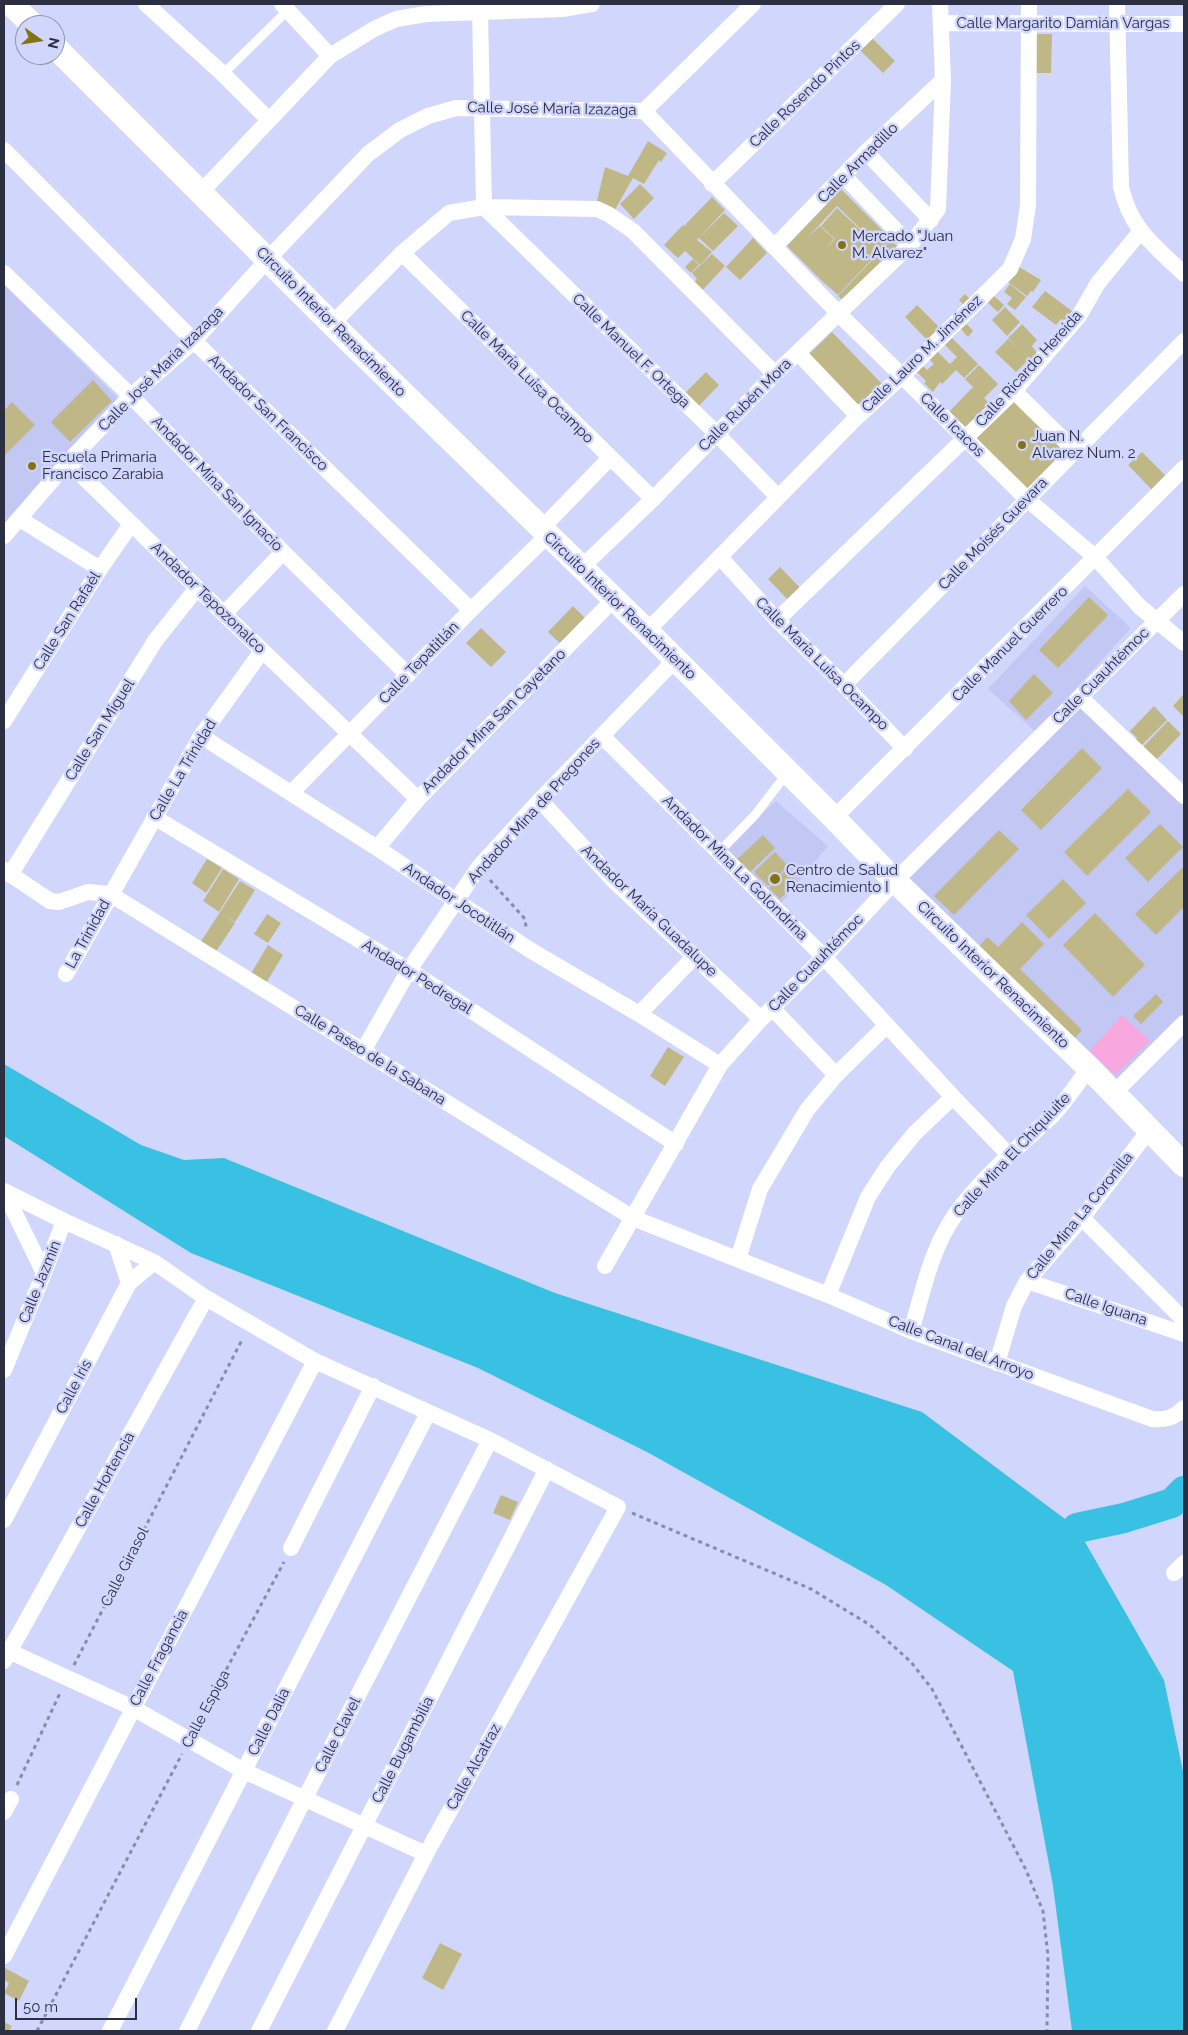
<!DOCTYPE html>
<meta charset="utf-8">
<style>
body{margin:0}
#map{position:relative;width:1188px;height:2035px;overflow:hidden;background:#d1d6fc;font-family:Raleway,sans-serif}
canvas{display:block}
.frame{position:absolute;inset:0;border:5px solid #2c2e41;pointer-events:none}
.north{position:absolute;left:15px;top:15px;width:50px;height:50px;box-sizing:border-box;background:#d1d6fc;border:1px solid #8f93b1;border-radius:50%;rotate:103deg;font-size:14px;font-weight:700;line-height:20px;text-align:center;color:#2c2e41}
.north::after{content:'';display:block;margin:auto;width:18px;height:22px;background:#837315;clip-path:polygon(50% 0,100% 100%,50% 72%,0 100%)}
.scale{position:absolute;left:15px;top:1998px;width:122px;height:22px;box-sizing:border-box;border:2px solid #2c2e41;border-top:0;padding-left:6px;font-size:15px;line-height:18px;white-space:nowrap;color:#2c2e41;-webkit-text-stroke:4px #d1d6fc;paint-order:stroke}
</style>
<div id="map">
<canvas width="1188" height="2035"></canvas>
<div class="frame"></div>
<div class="north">N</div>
<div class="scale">50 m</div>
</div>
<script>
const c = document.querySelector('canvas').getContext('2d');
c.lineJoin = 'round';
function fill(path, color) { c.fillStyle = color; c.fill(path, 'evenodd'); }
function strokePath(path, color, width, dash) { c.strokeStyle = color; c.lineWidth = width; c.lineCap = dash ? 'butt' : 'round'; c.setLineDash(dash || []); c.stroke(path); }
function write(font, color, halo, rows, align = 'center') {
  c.font = font + ' Raleway,sans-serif'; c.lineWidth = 5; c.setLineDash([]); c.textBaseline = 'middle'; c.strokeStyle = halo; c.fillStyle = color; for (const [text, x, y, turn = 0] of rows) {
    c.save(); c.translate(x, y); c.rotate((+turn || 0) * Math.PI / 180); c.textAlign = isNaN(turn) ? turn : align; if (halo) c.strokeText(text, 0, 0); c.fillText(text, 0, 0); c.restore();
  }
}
fill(new Path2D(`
 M 4,285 L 119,399 L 4,533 Z
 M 1085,586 L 1131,628 L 1036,732 L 988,689 Z
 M 1081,707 L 1184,804 L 1184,1018 L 1120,1083 L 903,880 Z
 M 776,801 L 828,846 L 778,907 L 721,851 Z`), '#c2c8f3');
fill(new Path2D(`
 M 1122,1015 L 1150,1041 L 1115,1075 L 1090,1051 Z`), '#f9a7df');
fill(new Path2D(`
 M 4,1064 L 141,1145 L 184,1160 L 224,1158 L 555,1293 L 922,1412 L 1077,1528 L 1164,1680 L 1184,1776 L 1184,2031 L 1072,2031 L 1053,1886 L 1013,1671 L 886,1585 L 647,1452 L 478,1368 L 191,1253 L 4,1136 Z`), '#39c1e4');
strokePath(new Path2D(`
 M 1077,1528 L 1124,1518 L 1172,1503 L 1184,1491`), '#39c1e4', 30);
fill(new Path2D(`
 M 1035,34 L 1052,34 L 1051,73 L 1034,73 Z
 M 870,36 L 895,61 L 883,73 L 858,48 Z
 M 648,141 L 667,153 L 661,162 L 659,160 L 644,184 L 633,178 L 613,213 L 596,205 L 605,167 L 628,176 Z
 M 640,184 L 654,198 L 634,219 L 620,204 Z
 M 841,189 L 891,239 L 838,295 L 823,282 L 833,271 L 823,282 L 787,246 ZM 837,206 L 867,235 L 856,247 L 866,235 L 837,208 L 821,226 L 835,239 L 825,250 L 834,239 L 820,226 L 808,237 Z
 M 712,197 L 725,210 L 697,240 L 712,252 L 700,265 L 685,251 L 678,258 L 664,245 L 683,225 L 686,226 L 685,225 Z
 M 724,213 L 738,226 L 713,251 L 699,238 Z
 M 753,238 L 767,253 L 740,280 L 726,267 Z
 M 891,240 L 897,246 L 845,302 L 838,296 Z
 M 712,254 L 725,266 L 699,294 L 691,286 L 697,279 L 692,273 Z
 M 693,259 L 699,265 L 691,273 L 685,267 Z
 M 1019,267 L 1041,280 L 1033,292 L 1031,291 L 1027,296 L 1008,282 Z
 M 1010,284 L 1026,297 L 1015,310 L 1007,304 L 1012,298 L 1004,292 Z
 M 1045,291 L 1072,311 L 1065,320 L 1061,319 L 1056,325 L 1032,307 Z
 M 965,294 L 971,300 L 965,306 L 959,300 Z
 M 994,296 L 1004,305 L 998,312 L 988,303 Z
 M 917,305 L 941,329 L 929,342 L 905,317 Z
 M 1005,307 L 1020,322 L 1007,336 L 992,320 Z
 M 967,324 L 973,331 L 968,337 L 961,329 Z
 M 1022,324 L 1037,340 L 1032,346 L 1039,356 L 1033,363 L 1029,359 L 1016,372 L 995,352 L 1008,339 L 1017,347 L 1008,338 Z
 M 832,332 L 883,385 L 857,412 L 804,359 Z
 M 952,338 L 978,364 L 964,378 L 956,370 L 942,384 L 940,382 L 933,392 L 924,383 L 926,381 L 917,372 L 923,366 L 927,370 L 934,364 L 929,359 L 937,351 L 950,364 L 957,357 L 945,345 Z
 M 979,365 L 998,384 L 984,398 L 991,405 L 966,431 L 948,413 L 973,387 L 965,379 Z
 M 706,372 L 719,385 L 694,411 L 680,398 Z
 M 93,380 L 112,401 L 70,442 L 51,422 Z
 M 1015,396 L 1069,452 L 1029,494 L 974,438 Z
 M 12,402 L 35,425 L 4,456 L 4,411 Z
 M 1142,452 L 1168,478 L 1154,492 L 1128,465 Z
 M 780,567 L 804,592 L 792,604 L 768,579 Z
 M 1089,597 L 1108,615 L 1058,668 L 1039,650 Z
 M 573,606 L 588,621 L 564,647 L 548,632 Z
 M 481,628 L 506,652 L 491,667 L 466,643 Z
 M 1034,674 L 1053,693 L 1026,720 L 1009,701 Z
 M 1184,694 L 1184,717 L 1173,706 Z
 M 1154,706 L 1167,720 L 1139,748 L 1133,743 L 1137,738 L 1130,731 Z
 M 1168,721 L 1181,734 L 1154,762 L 1141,749 Z
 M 1082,748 L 1102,768 L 1041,830 L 1021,810 Z
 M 1128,789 L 1151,812 L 1087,876 L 1064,852 Z
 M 1160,824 L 1183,847 L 1148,882 L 1125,858 Z
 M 999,830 L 1019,849 L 954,915 L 934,896 Z
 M 763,835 L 775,848 L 747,875 L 735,861 Z
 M 775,852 L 788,866 L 768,886 L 754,872 Z
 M 207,859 L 222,868 L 206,893 L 192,883 Z
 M 1184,866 L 1184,907 L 1156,935 L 1135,914 Z
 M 223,869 L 239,879 L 219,912 L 203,901 Z
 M 786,870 L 797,881 L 780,899 L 769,888 Z
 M 1063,879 L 1086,903 L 1049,939 L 1026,915 Z
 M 240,881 L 255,890 L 235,922 L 225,916 L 235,923 L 215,953 L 200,943 Z
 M 1095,913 L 1145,965 L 1113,997 L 1063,945 Z
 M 267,914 L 281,923 L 268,943 L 254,934 Z
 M 1022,922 L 1044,944 L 1020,969 L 1082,1030 L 1074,1039 L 979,947 L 987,937 L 998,947 Z
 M 268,945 L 283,955 L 265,985 L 250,975 Z
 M 1156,994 L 1163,1002 L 1141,1024 L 1133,1016 Z
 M 668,1047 L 684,1057 L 665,1086 L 650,1076 Z
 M 501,1495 L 518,1502 L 510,1520 L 493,1513 Z
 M 440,1943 L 462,1954 L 443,1990 L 422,1978 Z
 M 5,1968 L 29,1981 L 19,2001 L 4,1993 L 9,1983 L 4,1980 Z
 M 4,2022 L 12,2026 L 9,2031 L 4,2031 Z`), '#c0b786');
strokePath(new Path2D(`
 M 490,880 L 525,919 L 526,927
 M 632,1513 L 811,1589 L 870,1625 L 911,1662 L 932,1689 L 1026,1870 L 1043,1911 L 1048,1956 L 1047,2031
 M 74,1665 L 243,1338
 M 196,1726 L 284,1562
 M 17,1785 L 61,1691
 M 37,2031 L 182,1754`), '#888ca9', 3, [4, 4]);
strokePath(new Path2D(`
 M 223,74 L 288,10
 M 718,853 L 755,815 L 788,772`), '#fff', 9);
strokePath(new Path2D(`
 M 146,4 L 223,74 L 269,120
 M 282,4 L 330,56
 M 1117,4 L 1121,187 C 1131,230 1154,245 1184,274
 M 480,12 L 484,207
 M 942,23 L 1184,24
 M 644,111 L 838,313 L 1027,499 L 1095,557 L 1140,607 L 1184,643
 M 4,150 L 194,341 L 471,610
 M 866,152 L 931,220
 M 844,176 L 910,245
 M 712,184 L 897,4
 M 201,192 L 330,56 L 374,29 L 396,19 L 426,14 L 562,9 L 592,4
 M 484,207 L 717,434 L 777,496
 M 774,247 L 866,152 L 943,80
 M 402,253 L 653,499
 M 4,273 L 131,396 L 283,552 L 408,675
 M 332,324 L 402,253 L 449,213 L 484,207 L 597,209 L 608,214 L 633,231 L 775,374
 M 798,353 L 858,416
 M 1014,391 L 1074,450
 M 68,462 L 224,614 L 418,799
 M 20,519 L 100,569
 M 541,529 L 609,459
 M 4,536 L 68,462 L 131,396 L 194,341 L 268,259 L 368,154 L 400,130 L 428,116 L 456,108 L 644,111 L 753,4
 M 720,557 L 777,620 L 844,685 L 905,749
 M 582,567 L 653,499 L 775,374 L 910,245 L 938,209 L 943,80 L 940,4
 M 224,614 L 283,552
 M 777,620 L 1014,391 L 1079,316 L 1098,283 L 1140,232
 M 647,631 L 858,416 L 903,375 L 1010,269 L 1023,239 L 1028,205 L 1029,4
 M 844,685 L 1184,341
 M 1080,697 L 1184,796
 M 4,721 L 100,569 L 131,524
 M 201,736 L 377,848 L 530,950 L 639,1014 L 720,1065
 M 602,736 L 824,957 L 953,1097 L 1009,1155
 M 291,793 L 471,610 L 549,534
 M 540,800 L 615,882 L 761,1019
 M 154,817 L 409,970 L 676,1144
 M 834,818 L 1184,468
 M 377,848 L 418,799 L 614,599
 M 4,870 L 50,901 L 59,902 L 88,892 L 110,894 L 633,1218 L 828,1295 L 911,1331 L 1152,1419 C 1166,1420 1174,1418 1184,1408
 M 10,875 L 155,641 L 197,588
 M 66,974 L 201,736 L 262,651
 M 772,1008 L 836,1075
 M 639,1014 L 695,956
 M 363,1051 L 409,970 L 479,867 L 540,800 L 676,659
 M 1114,1093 L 1184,1023
 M 4,1191 L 64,1221 L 154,1262 L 206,1298 L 315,1361 L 490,1440 L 618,1507 L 426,1854 L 335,2031
 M 4,1191 L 44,1273
 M 1082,1218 L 1184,1320
 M 116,1244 L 129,1283
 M 738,1259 L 760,1189 L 807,1110 L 836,1075 L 886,1026
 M 605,1266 L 720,1065 L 761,1019 L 824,957 L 895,881 L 1184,594
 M 1027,1281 L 1184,1334
 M 828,1295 L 868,1197 L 888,1166 L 915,1133 L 953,1097
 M 911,1331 C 922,1296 929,1258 948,1226 C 971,1186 1018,1148 1052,1116 C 1066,1101 1077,1084 1089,1068
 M 997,1363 L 1014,1306 L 1027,1281 L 1082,1218 L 1150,1129
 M 4,1370 L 44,1273 L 64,1221
 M 4,1520 L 129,1283 L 154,1262
 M 291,1548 L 373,1386
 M 1174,1573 L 1184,1563
 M 4,1649 L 133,1708 L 244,1771 L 426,1854
 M 4,1661 L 206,1298
 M 4,1812 L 11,1799
 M 4,1956 L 315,1361
 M 110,2031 L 428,1413
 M 187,2031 L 305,1798 L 490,1440
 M 259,2031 L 547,1469`), '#fff', 16);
strokePath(new Path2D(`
 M 11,4 L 33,25
 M 55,47 L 332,324 L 647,631 L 834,818 L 895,881 L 1089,1068 L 1184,1165`), '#fff', 24);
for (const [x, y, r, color] of [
 [842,245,5,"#837315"],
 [1022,445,5,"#837315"],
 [32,466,5,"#837315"],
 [775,879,6,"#837315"]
]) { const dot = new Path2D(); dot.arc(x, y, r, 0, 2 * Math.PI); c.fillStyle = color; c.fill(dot); strokePath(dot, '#d1d6fc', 2); }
write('15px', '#2c2e41', '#d1d6fc', [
 ["Calle Margarito Damián Vargas",1063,23],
 ["Calle Rosendo Pintos",805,94,-44],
 ["Calle José María Izazaga",552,109,1],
 ["Calle Armadillo",858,163,-45],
 ["Circuito Interior Renacimiento",331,322,45],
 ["Calle Manuel F. Ortega",631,351,44],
 ["Calle Lauro M. Jiménez",922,354,-44],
 ["Calle José María Izazaga",161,369,-45],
 ["Calle Ricardo Hereida",1029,369,-48],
 ["Calle María Luisa Ocampo",527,377,45],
 ["Calle Rubén Mora",745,405,-45],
 ["Andador San Francisco",268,413,44],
 ["Calle Icacos",952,425,45],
 ["Andador Mina San Ignacio",217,484,46],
 ["Calle Moisés Guevara",993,534,-46],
 ["Andador Tepozonalco",208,598,44],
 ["Circuito Interior Renacimiento",620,606,44],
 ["Calle San Rafaél",67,621,-58],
 ["Calle Manuel Guerrero",1010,644,-45],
 ["Calle Tepatitlán",419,663,-46],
 ["Calle María Luisa Ocampo",822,664,45],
 ["Calle Cuauhtémoc",1101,676,-45],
 ["Andador Mina San Cayetano",494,721,-45],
 ["Calle San Miguel",100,730,-58],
 ["Calle La Trinidad",183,770,-59],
 ["Andador Mina de Pregones",534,811,-48],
 ["Andador Mina La Golondrina",735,868,45],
 ["Andador Jocotitlán",459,903,34],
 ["Andador María Guadalupe",649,911,44],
 ["La Trinidad",88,934,-61],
 ["Calle Cuauhtémoc",816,963,-46],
 ["Circuito Interior Renacimiento",993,975,44],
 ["Andador Pedregal",417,977,32],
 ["Calle Paseo de la Sabana",370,1055,32],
 ["Calle Mina El Chiquiuite",1012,1155,-47],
 ["Calle Mina La Coronilla",1080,1216,-51],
 ["Calle Jazmín",40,1282,-68],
 ["Calle Iguana",1106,1307,19],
 ["Calle Canal del Arroyo",961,1348,21],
 ["Calle Iris",74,1387,-62],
 ["Calle Hortencia",105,1480,-61],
 ["Calle Girasol",125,1567,-63],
 ["Calle Fragancia",159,1658,-62],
 ["Calle Espiga",206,1709,-62],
 ["Calle Dalia",269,1722,-63],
 ["Calle Clavel",338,1735,-63],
 ["Calle Bugambilia",403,1750,-63],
 ["Calle Alcatraz",474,1767,-61]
]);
write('15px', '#2c2e41', '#d1d6fc', [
 ["Mercado \"Juan",852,236],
 ["M. Alvarez\"",852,253],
 ["Juan N.",1032,436],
 ["Alvarez Num. 2",1032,453],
 ["Escuela Primaria",42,457],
 ["Francisco Zarabia",42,474],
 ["Centro de Salud",786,870],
 ["Renacimiento I",786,887]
], 'left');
</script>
